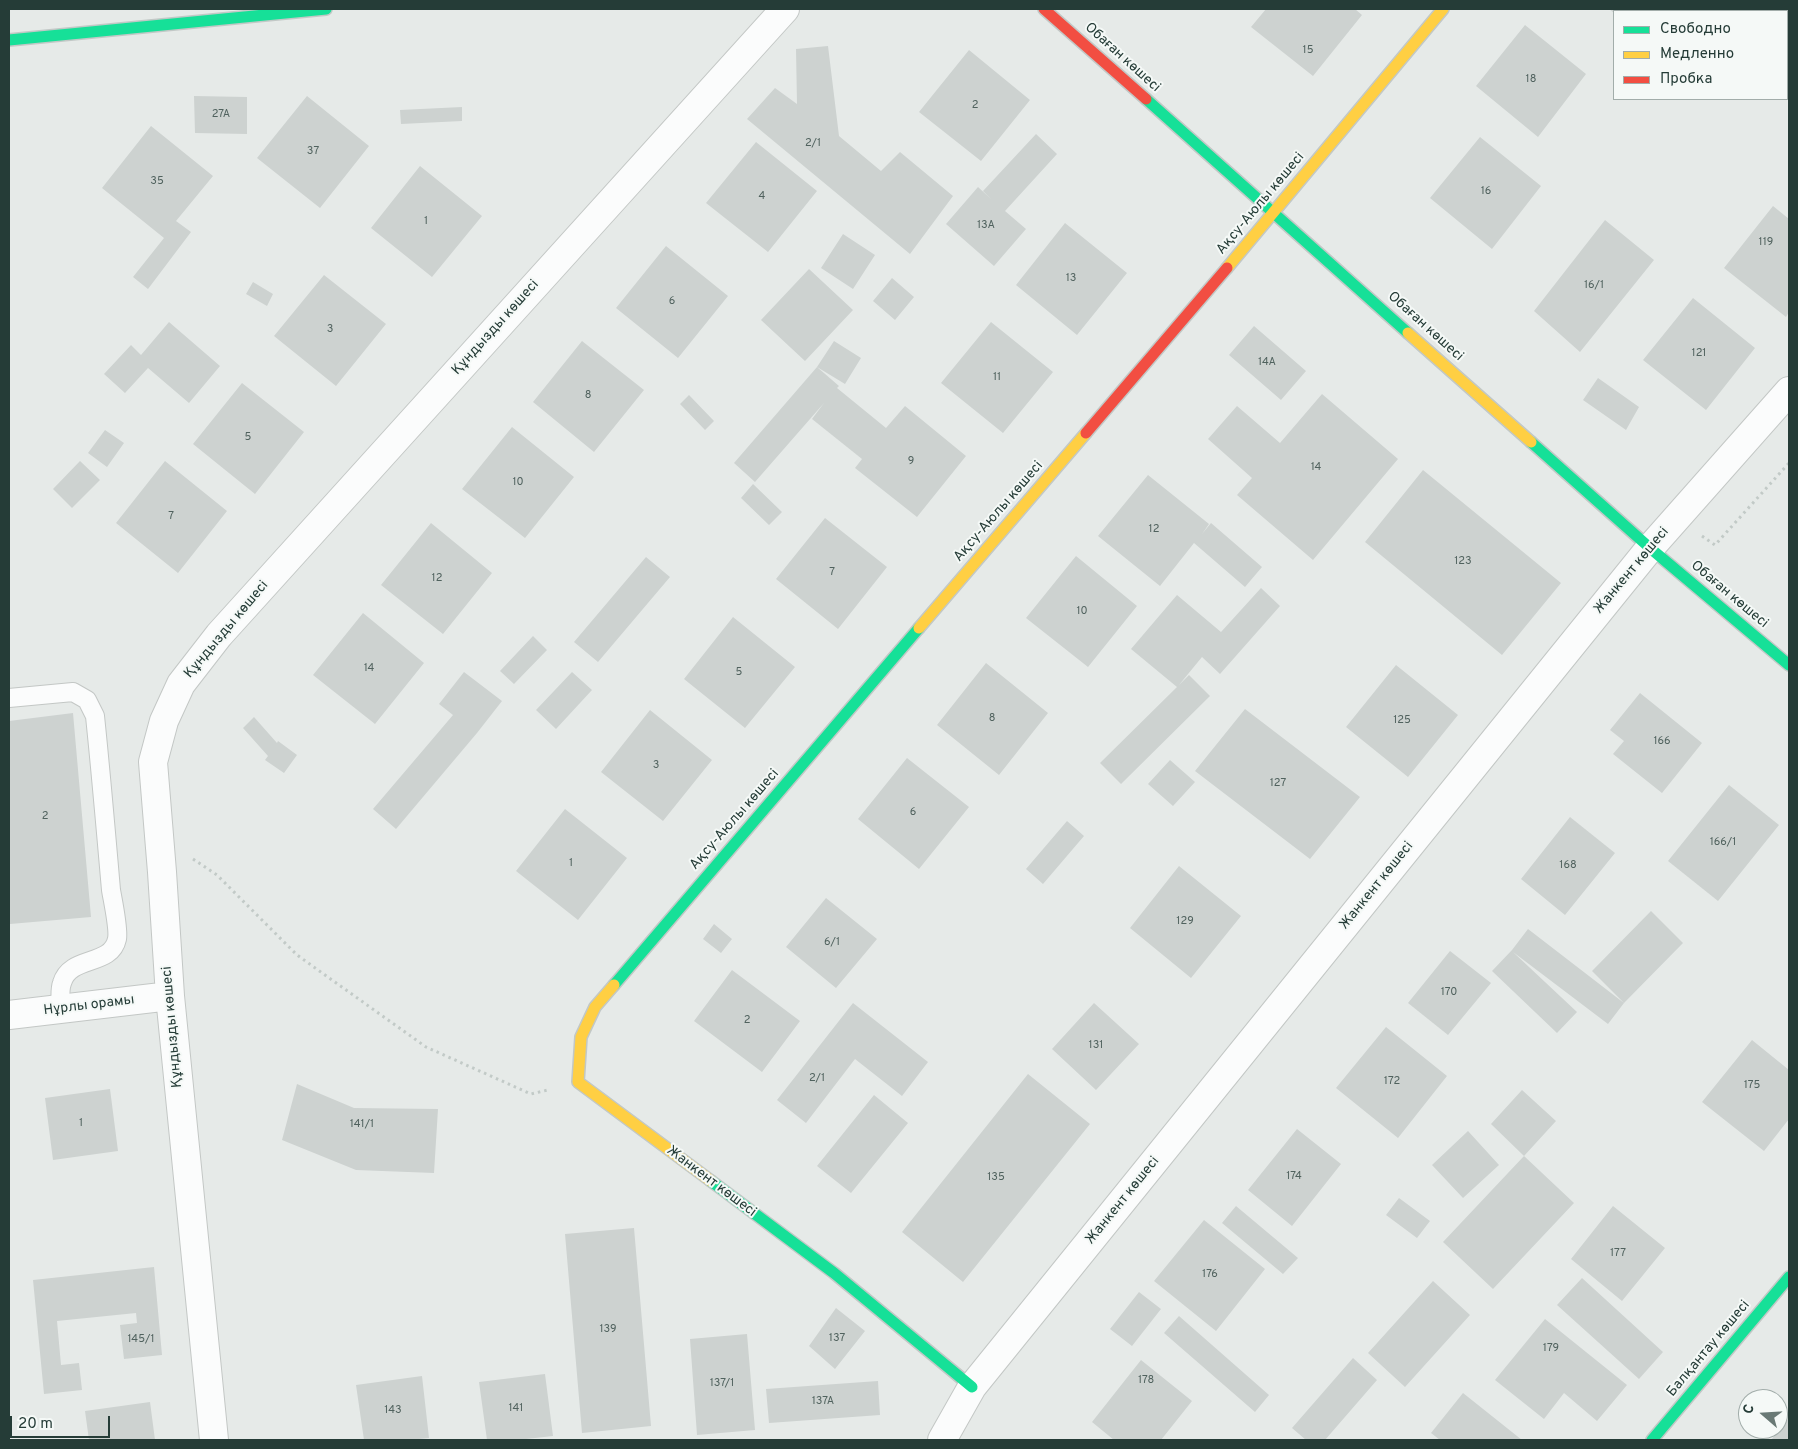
<!DOCTYPE html>
<meta charset="utf-8">
<style>
body{margin:0}
#map{position:relative;width:1798px;height:1449px;overflow:hidden;background:#e6eae8;font-family:Overpass,sans-serif}
canvas{display:block}
.frame{position:absolute;inset:0;border:10px solid #253c37;pointer-events:none}
.legend{position:absolute;left:1613px;top:10px;width:175px;height:90px;box-sizing:border-box;background:#f5f9f7;border:1px solid #a2adaa;margin:0;padding:6px 9px;list-style:none;font-size:15px;color:#253c37}
.legend li{display:flex;align-items:center;gap:10px;height:25px}
.legend b{width:25px;border:1px solid #a2adaa}
.north{position:absolute;left:1738px;top:1389px;width:50px;height:50px;box-sizing:border-box;background:#f5f9f7;border:1px solid #a2adaa;border-radius:50%;rotate:289deg;font-size:14px;font-weight:700;line-height:20px;text-align:center;color:#253c37}
.north::after{content:'';display:block;margin:auto;width:18px;height:22px;background:#697975;clip-path:polygon(50% 0,100% 100%,50% 72%,0 100%)}
.scale{position:absolute;left:10px;top:1416px;width:100px;height:22px;box-sizing:border-box;border:2px solid #253c37;border-top:0;padding-left:6px;font-size:15px;line-height:18px;white-space:nowrap;color:#253c37;-webkit-text-stroke:4px #f5f9f7;paint-order:stroke}
</style>
<div id="map">
<canvas width="1798" height="1449"></canvas>
<div class="frame"></div>
<ul class="legend">
<li><b style="height:6px;background:#16e098"></b>Свободно</li>
<li><b style="height:6px;background:#ffcf43"></b>Медленно</li>
<li><b style="height:6px;background:#f24e42"></b>Пробка</li>
</ul>
<div class="north">С</div>
<div class="scale">20 m</div>
</div>
<script>
const c = document.querySelector('canvas').getContext('2d');
c.lineJoin = 'round';
function fill(path, color) { c.fillStyle = color; c.fill(path, 'evenodd'); }
function strokePath(path, color, width, dash) { c.strokeStyle = color; c.lineWidth = width; c.lineCap = dash ? 'butt' : 'round'; c.setLineDash(dash || []); c.stroke(path); }
function write(font, color, halo, rows, align = 'center') {
  c.font = font + ' Overpass,sans-serif'; c.lineWidth = 4; c.setLineDash([]); c.textBaseline = 'middle'; c.strokeStyle = halo; c.fillStyle = color; for (const [text, x, y, turn = 0] of rows) {
    c.save(); c.translate(x, y); c.rotate((+turn || 0) * Math.PI / 180); c.textAlign = isNaN(turn) ? turn : align; if (halo) c.strokeText(text, 0, 0); c.fillText(text, 0, 0); c.restore();
  }
}
fill(new Path2D(`
 M 1266,9 L 1355,9 L 1362,15 L 1313,76 L 1251,27 Z
 M 1609,9 L 1657,9 L 1655,11 L 1614,11 L 1614,13 Z
 M 1685,9 L 1761,9 L 1758,11 L 1682,11 Z
 M 1525,25 L 1586,74 L 1538,137 L 1476,86 Z
 M 828,46 L 839,136 L 881,171 L 900,152 L 953,196 L 910,254 L 747,119 L 775,88 L 797,104 L 796,49 Z
 M 969,50 L 1030,100 L 981,161 L 919,112 Z
 M 194,96 L 247,97 L 247,134 L 195,133 Z
 M 307,96 L 369,146 L 320,208 L 257,158 Z
 M 462,107 L 462,121 L 401,124 L 400,110 Z
 M 151,126 L 213,176 L 176,221 L 191,232 L 148,289 L 133,277 L 164,238 L 102,188 Z
 M 1036,134 L 1057,154 L 1005,211 L 1026,229 L 994,266 L 946,224 L 978,187 L 991,199 L 983,191 Z
 M 1480,137 L 1541,186 L 1492,249 L 1430,198 Z
 M 756,142 L 817,191 L 768,252 L 706,203 Z
 M 420,166 L 482,216 L 432,277 L 371,228 Z
 M 1773,206 L 1789,219 L 1789,312 L 1786,317 L 1724,268 Z
 M 1605,220 L 1654,260 L 1580,352 L 1534,311 Z
 M 1065,223 L 1127,273 L 1077,335 L 1016,285 Z
 M 843,234 L 875,255 L 853,289 L 821,268 Z
 M 666,246 L 728,296 L 678,358 L 616,308 Z
 M 809,269 L 853,310 L 805,361 L 761,320 Z
 M 324,275 L 386,324 L 336,386 L 274,336 Z
 M 892,278 L 914,297 L 895,320 L 873,301 Z
 M 253,282 L 273,294 L 267,306 L 246,294 Z
 M 1693,298 L 1755,348 L 1706,410 L 1643,360 Z
 M 169,322 L 220,366 L 189,403 L 148,368 L 125,393 L 104,374 L 131,345 L 141,355 Z
 M 991,322 L 1053,372 L 1003,433 L 941,383 Z
 M 1254,326 L 1306,371 L 1281,400 L 1229,355 Z
 M 582,341 L 644,390 L 594,452 L 533,402 Z
 M 834,341 L 861,358 L 845,384 L 817,367 L 839,386 L 837,388 L 886,428 L 905,406 L 966,456 L 917,517 L 855,468 L 862,459 L 812,419 L 824,403 L 755,482 L 734,463 L 817,367 Z
 M 1598,378 L 1639,407 L 1626,430 L 1583,400 Z
 M 242,383 L 304,432 L 255,494 L 193,444 Z
 M 1322,394 L 1398,459 L 1313,560 L 1237,495 L 1252,478 L 1208,439 L 1237,406 L 1280,443 Z
 M 689,395 L 714,421 L 705,430 L 680,404 Z
 M 512,427 L 574,477 L 525,538 L 462,489 Z
 M 105,430 L 124,443 L 107,467 L 88,453 Z
 M 80,461 L 100,480 L 72,508 L 53,489 Z
 M 165,461 L 227,511 L 178,573 L 116,523 Z
 M 1423,470 L 1561,583 L 1502,655 L 1365,542 Z
 M 1148,475 L 1209,524 L 1202,534 L 1211,523 L 1262,567 L 1245,587 L 1194,543 L 1160,586 L 1098,536 Z
 M 753,484 L 782,512 L 769,525 L 741,498 Z
 M 825,518 L 887,567 L 838,629 L 776,579 Z
 M 431,523 L 492,573 L 443,634 L 381,585 Z
 M 1076,556 L 1137,606 L 1088,667 L 1026,618 Z
 M 646,557 L 670,577 L 598,662 L 574,642 Z
 M 1261,588 L 1280,606 L 1220,674 L 1202,657 L 1179,685 L 1189,675 L 1210,696 L 1121,784 L 1100,763 L 1177,687 L 1131,649 L 1177,595 L 1221,632 Z
 M 363,613 L 424,663 L 375,724 L 313,675 Z
 M 733,617 L 795,667 L 745,728 L 684,679 Z
 M 533,636 L 547,650 L 514,684 L 500,671 Z
 M 986,663 L 1048,713 L 999,775 L 937,725 Z
 M 1396,665 L 1458,715 L 1408,777 L 1346,727 Z
 M 464,672 L 502,701 L 477,733 L 396,829 L 373,809 L 453,715 L 439,704 Z
 M 572,672 L 592,690 L 556,729 L 536,710 Z
 M 1640,693 L 1702,743 L 1662,793 L 1613,754 L 1624,741 L 1610,730 Z
 M 1245,709 L 1360,797 L 1310,859 L 1195,771 Z
 M 650,710 L 712,760 L 663,821 L 601,772 Z
 M 73,713 L 91,917 L 10,924 L 9,721 Z
 M 254,717 L 277,743 L 278,741 L 297,755 L 284,773 L 265,760 L 268,756 L 243,728 Z
 M 907,758 L 969,807 L 919,869 L 858,819 Z
 M 1170,760 L 1195,782 L 1173,806 L 1148,784 Z
 M 1729,785 L 1779,825 L 1718,901 L 1668,861 Z
 M 565,809 L 627,858 L 578,920 L 516,871 Z
 M 1570,817 L 1615,853 L 1565,915 L 1521,879 Z
 M 1067,821 L 1084,836 L 1043,884 L 1026,869 Z
 M 1179,866 L 1241,916 L 1191,978 L 1130,928 Z
 M 826,898 L 877,939 L 836,988 L 786,947 Z
 M 1651,911 L 1683,943 L 1624,1003 L 1608,1024 L 1513,952 L 1577,1012 L 1557,1033 L 1492,971 L 1512,950 L 1528,929 L 1624,1003 L 1592,971 Z
 M 714,924 L 732,939 L 721,953 L 703,939 Z
 M 1450,951 L 1491,983 L 1448,1035 L 1408,1003 Z
 M 732,970 L 800,1021 L 762,1072 L 694,1021 Z
 M 853,1003 L 928,1062 L 902,1096 L 855,1059 L 806,1123 L 777,1100 Z
 M 1094,1003 L 1139,1044 L 1096,1090 L 1052,1049 Z
 M 1386,1027 L 1447,1076 L 1398,1138 L 1336,1088 Z
 M 1752,1040 L 1789,1070 L 1789,1119 L 1764,1151 L 1702,1102 Z
 M 1028,1074 L 1090,1124 L 963,1282 L 902,1232 Z
 M 297,1084 L 354,1108 L 438,1109 L 434,1173 L 356,1170 L 282,1140 Z
 M 110,1089 L 118,1151 L 53,1160 L 45,1098 Z
 M 1522,1090 L 1556,1121 L 1524,1156 L 1491,1124 Z
 M 874,1095 L 908,1123 L 851,1193 L 817,1166 Z
 M 1297,1129 L 1341,1164 L 1292,1226 L 1248,1190 Z
 M 1468,1131 L 1499,1165 L 1463,1198 L 1432,1165 Z
 M 1524,1156 L 1574,1203 L 1493,1289 L 1443,1242 Z
 M 1399,1198 L 1430,1221 L 1417,1238 L 1386,1215 Z
 M 1236,1206 L 1298,1258 L 1283,1274 L 1222,1223 Z
 M 1613,1206 L 1665,1248 L 1622,1301 L 1571,1259 Z
 M 1204,1220 L 1265,1269 L 1216,1331 L 1154,1281 Z
 M 634,1228 L 651,1426 L 582,1433 L 565,1234 Z
 M 154,1267 L 162,1355 L 124,1359 L 120,1325 L 137,1323 L 136,1313 L 57,1321 L 61,1365 L 79,1363 L 82,1390 L 44,1394 L 33,1280 Z
 M 1582,1278 L 1663,1352 L 1639,1379 L 1557,1305 Z
 M 1433,1281 L 1470,1315 L 1405,1387 L 1368,1353 Z
 M 1139,1292 L 1161,1309 L 1132,1346 L 1110,1329 Z
 M 836,1308 L 865,1331 L 835,1369 L 809,1346 Z
 M 1179,1316 L 1269,1395 L 1255,1412 L 1164,1333 Z
 M 1545,1319 L 1627,1385 L 1597,1421 L 1564,1393 L 1544,1419 L 1495,1380 Z
 M 747,1334 L 755,1430 L 697,1435 L 690,1339 Z
 M 1353,1358 L 1377,1380 L 1325,1440 L 1306,1440 L 1292,1428 Z
 M 1141,1360 L 1192,1401 L 1161,1440 L 1114,1440 L 1092,1422 Z
 M 545,1374 L 553,1436 L 517,1440 L 487,1440 L 479,1382 Z
 M 422,1376 L 429,1438 L 409,1440 L 364,1440 L 356,1385 Z
 M 878,1381 L 880,1415 L 769,1423 L 766,1389 Z
 M 1463,1393 L 1522,1440 L 1440,1440 L 1431,1433 Z
 M 150,1402 L 155,1440 L 89,1440 L 85,1411 Z
 M 1789,1418 L 1789,1440 L 1771,1440 Z`), '#cdd2d0');
const lane = new Path2D(`
 M 9,698 L 73,692 L 87,700 L 95,716 C 101,774 106,832 111,890 C 113,902 119,929 117,939 C 111,967 70,955 62,983 C 59,991 61,1002 61,1010`);
const street = new Path2D(`
 M 9,1015 L 170,996
 M 214,1440 L 170,996 L 162,872 L 153,762 L 164,721 L 181,684 L 219,635 L 785,9
 M 942,1440 L 972,1387 L 1650,548 L 1789,391`);
const fast = new Path2D(`
 M 9,40 L 326,9
 M 1146,99 L 1408,333
 M 1531,442 L 1650,548 L 1789,665
 M 614,985 L 919,628
 M 711,1181 L 834,1273 L 972,1387
 M 1652,1440 L 1789,1277`);
const slow = new Path2D(`
 M 1227,268 L 1443,9
 M 1408,333 L 1531,442
 M 919,628 L 1086,433
 M 614,985 L 595,1007 L 581,1037 L 578,1082 L 711,1181`);
const jam = new Path2D(`
 M 1044,9 L 1146,99
 M 1086,433 L 1227,268`);
strokePath(lane, '#c3c7c5', 20);
strokePath(street, '#c3c7c5', 30);
strokePath(fast, '#c2c8c6', 14);
strokePath(slow, '#c2c8c6', 14);
strokePath(jam, '#c2c8c6', 14);
strokePath(new Path2D(`
 M 1702,536 L 1715,545 L 1789,463
 M 193,859 L 217,875 L 297,955 L 426,1047 L 531,1094 L 548,1090`), '#c2cac7', 3, [2.5, 4]);
strokePath(lane, '#fbfcfc', 18);
strokePath(street, '#fbfcfc', 28);
strokePath(fast, '#16e098', 11);
strokePath(slow, '#ffcf43', 11);
strokePath(jam, '#f24e42', 11);
write('11px', '#50625e', null, [
 ["15",1308,51],
 ["18",1531,80],
 ["2",975,106],
 ["27А",221,115],
 ["2/1",813,144],
 ["37",313,152],
 ["35",157,182],
 ["16",1486,192],
 ["4",762,197],
 ["1",426,222],
 ["13А",986,226],
 ["119",1766,243],
 ["13",1071,279],
 ["16/1",1594,286],
 ["6",672,302],
 ["3",330,330],
 ["121",1699,354],
 ["14А",1267,363],
 ["11",997,378],
 ["8",588,396],
 ["5",248,438],
 ["9",911,462],
 ["14",1316,468],
 ["10",518,483],
 ["7",171,517],
 ["12",1154,530],
 ["123",1463,562],
 ["7",832,573],
 ["12",437,579],
 ["10",1082,612],
 ["14",369,669],
 ["5",739,673],
 ["8",992,719],
 ["125",1402,721],
 ["166",1662,742],
 ["3",656,766],
 ["127",1278,784],
 ["6",913,813],
 ["2",45,817],
 ["166/1",1723,843],
 ["1",571,864],
 ["168",1568,866],
 ["129",1185,922],
 ["6/1",832,943],
 ["170",1449,993],
 ["2",747,1021],
 ["131",1096,1046],
 ["2/1",817,1079],
 ["172",1392,1082],
 ["175",1752,1086],
 ["1",81,1124],
 ["141/1",362,1125],
 ["174",1294,1177],
 ["135",996,1178],
 ["177",1618,1254],
 ["176",1210,1275],
 ["139",608,1330],
 ["137",837,1339],
 ["145/1",141,1340],
 ["179",1551,1349],
 ["178",1146,1381],
 ["137/1",722,1384],
 ["137А",823,1402],
 ["141",516,1409],
 ["143",393,1411]
]);
write('14px', '#253c37', '#f5f9f7', [
 ["Обаған көшесі",1122,58,42],
 ["Ақсу-Аюлы көшесі",1261,204,-50],
 ["Обаған көшесі",1425,327,42],
 ["Құндызды көшесі",496,328,-48],
 ["Ақсу-Аюлы көшесі",999,512,-49],
 ["Жанкент көшесі",1632,571,-50],
 ["Обаған көшесі",1729,595,40],
 ["Құндызды көшесі",227,630,-50],
 ["Ақсу-Аюлы көшесі",735,820,-49],
 ["Жанкент көшесі",1377,886,-51],
 ["Нұрлы орамы",89,1006,-7],
 ["Құндызды көшесі",173,1027,-95],
 ["Жанкент көшесі",711,1182,37],
 ["Жанкент көшесі",1123,1201,-51],
 ["Балқантау көшесі",1709,1349,-50]
]);
</script>
